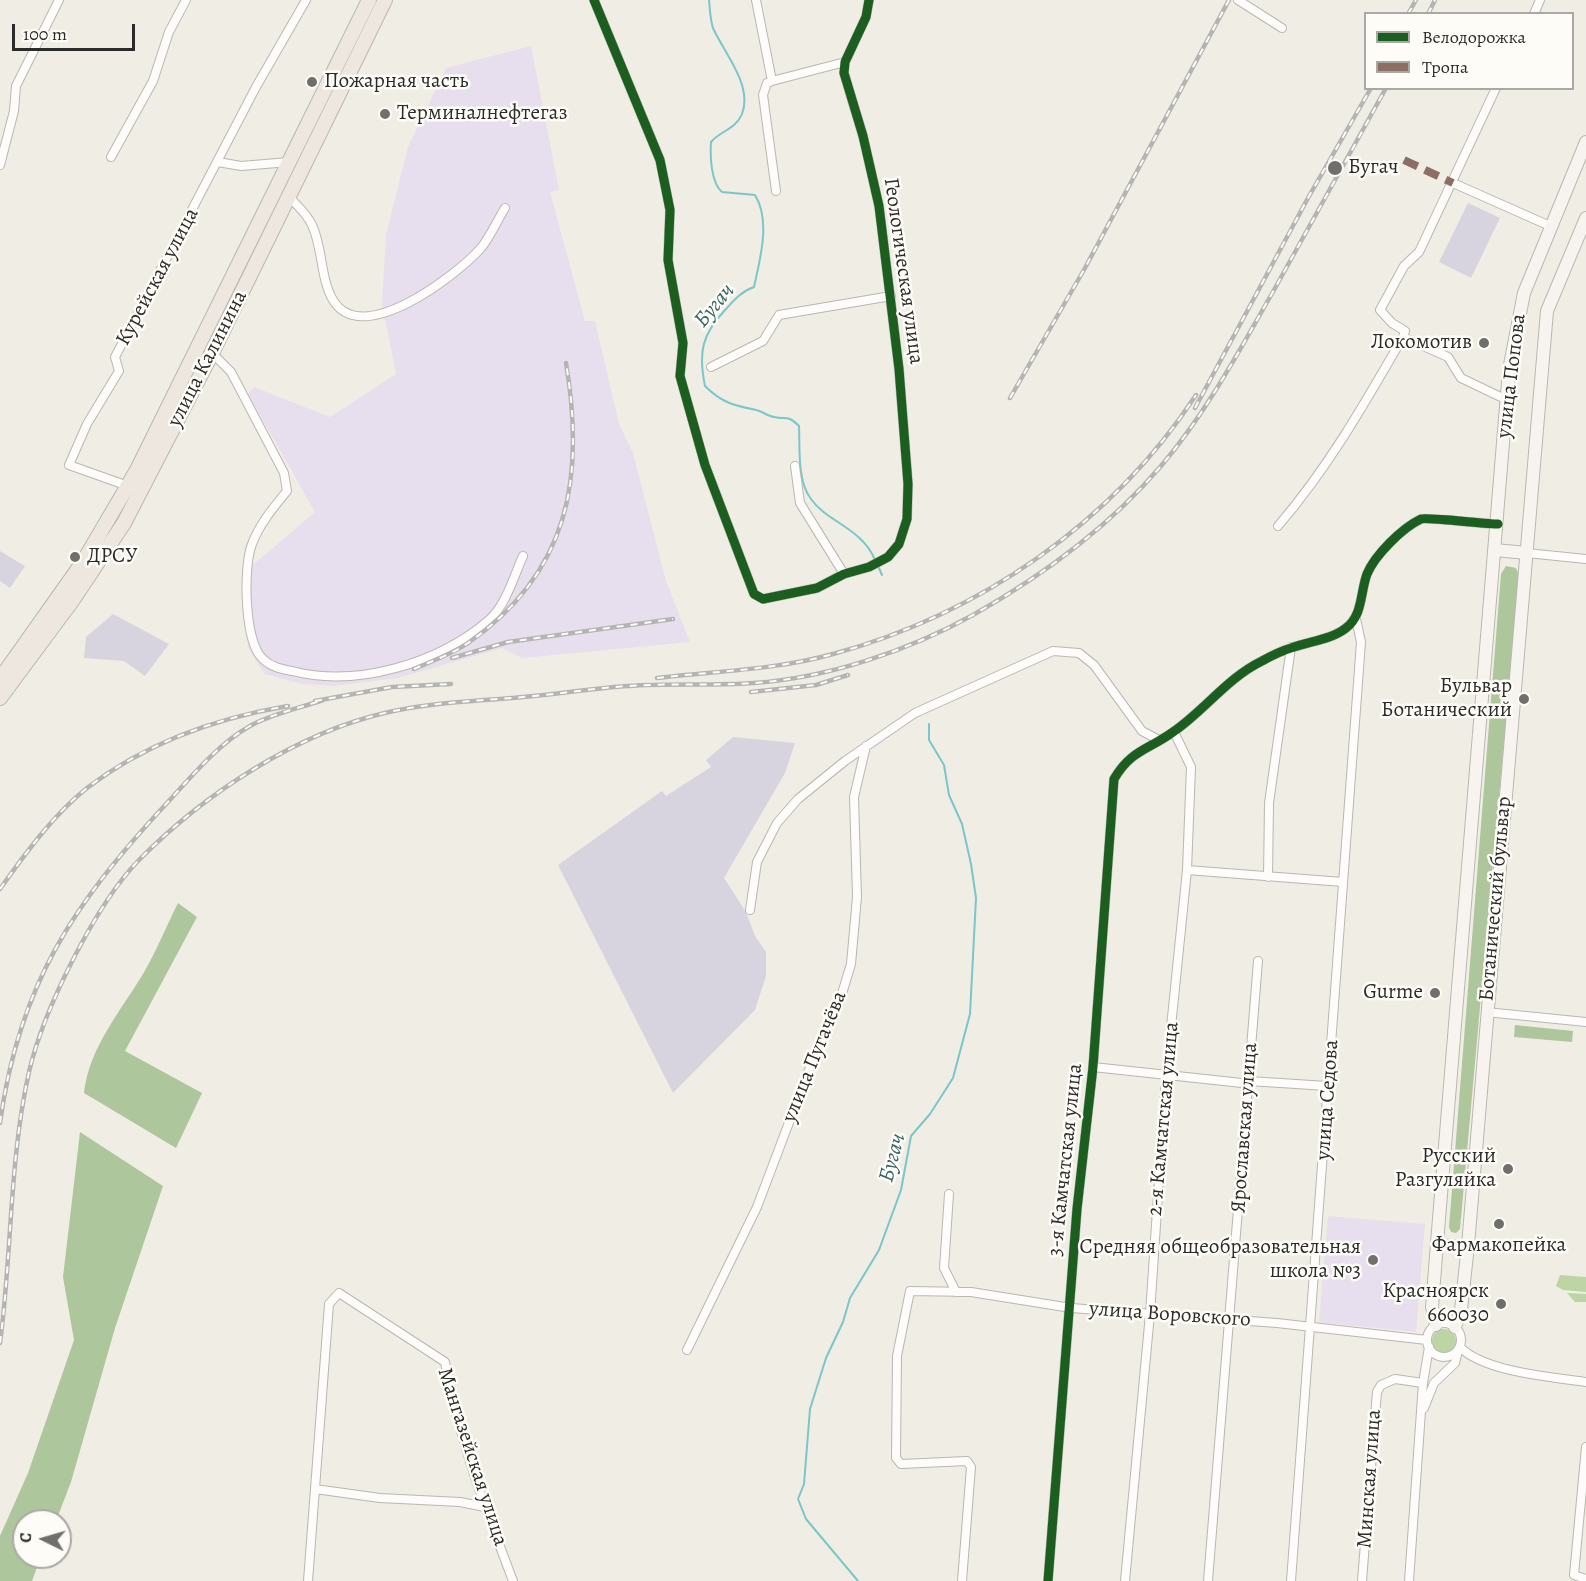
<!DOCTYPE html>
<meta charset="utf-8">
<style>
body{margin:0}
#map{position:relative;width:1586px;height:1581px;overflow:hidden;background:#f0ede4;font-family:Alegreya,serif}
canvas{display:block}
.legend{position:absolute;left:1364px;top:12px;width:210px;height:78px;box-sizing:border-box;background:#fdfcf7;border:2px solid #a9a8a5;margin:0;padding:8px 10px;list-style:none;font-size:18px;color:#2b2b2b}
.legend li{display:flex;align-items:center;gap:12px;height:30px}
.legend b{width:30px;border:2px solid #a9a8a5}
.north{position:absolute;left:12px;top:1509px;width:60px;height:60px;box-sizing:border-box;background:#fdfcf7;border:2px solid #a9a8a5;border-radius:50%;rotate:275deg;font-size:16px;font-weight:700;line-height:24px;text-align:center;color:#2b2b2b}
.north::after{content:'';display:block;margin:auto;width:21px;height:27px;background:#706f6c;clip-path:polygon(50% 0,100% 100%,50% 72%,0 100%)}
.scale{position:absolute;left:12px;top:24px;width:123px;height:27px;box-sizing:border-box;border:3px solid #2b2b2b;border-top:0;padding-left:8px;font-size:18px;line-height:21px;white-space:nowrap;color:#2b2b2b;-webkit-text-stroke:4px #fdfcf7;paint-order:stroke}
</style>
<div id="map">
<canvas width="1586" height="1581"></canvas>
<ul class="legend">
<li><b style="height:8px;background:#1b5e20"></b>Велодорожка</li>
<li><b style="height:8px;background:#8d6e63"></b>Тропа</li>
</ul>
<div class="north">С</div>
<div class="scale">100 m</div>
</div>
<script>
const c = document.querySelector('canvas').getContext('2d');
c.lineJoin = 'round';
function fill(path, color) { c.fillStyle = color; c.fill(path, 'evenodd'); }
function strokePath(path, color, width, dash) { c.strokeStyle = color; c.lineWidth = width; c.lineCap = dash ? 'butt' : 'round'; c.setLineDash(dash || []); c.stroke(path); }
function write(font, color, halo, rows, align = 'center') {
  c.font = font + ' Alegreya,serif'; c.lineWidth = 5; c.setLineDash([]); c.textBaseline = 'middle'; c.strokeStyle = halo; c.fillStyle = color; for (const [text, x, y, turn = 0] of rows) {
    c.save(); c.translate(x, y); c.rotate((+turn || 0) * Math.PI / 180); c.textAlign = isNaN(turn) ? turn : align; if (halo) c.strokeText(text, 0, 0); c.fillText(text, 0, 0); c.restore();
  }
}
fill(new Path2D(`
 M 531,46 L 559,190 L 550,192 L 585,321 L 595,321 L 619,424 L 633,453 L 666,581 L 690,642 L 522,658 L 502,648 L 398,678 L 332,686 L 302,684 L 264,674 L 248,647 L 242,574 L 315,512 L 248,394 L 254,387 L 330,417 L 396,374 L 382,304 L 386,235 L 408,147 L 446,68 Z
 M 1328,1216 L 1425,1224 L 1416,1332 L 1319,1322 Z`), '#e7dfed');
fill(new Path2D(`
 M 1468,203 L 1500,218 L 1471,278 L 1439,262 Z
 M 0,551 L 25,566 L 10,588 L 0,581 Z
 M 113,614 L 169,644 L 145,676 L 124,661 L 84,658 L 86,637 Z
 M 733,737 L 795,743 L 785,773 L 724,878 L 746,912 L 755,936 L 766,952 L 766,976 L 755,1010 L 673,1093 L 558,865 L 662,791 L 666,796 L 711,767 L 706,760 Z`), '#d8d4df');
fill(new Path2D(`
 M 1560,1275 L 1586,1277 L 1586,1292 L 1563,1290 L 1556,1286 Z
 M 1567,1293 L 1586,1294 L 1586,1302 L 1575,1302 Z
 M1432 1341a12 12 0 1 1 24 0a12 12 0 1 1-24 0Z`), '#bdd5a4');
fill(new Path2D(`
 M 1506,566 L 1516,568 L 1519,575 L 1460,1229 L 1456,1233 L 1451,1232 L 1449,1227 L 1501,574 Z
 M 178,903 L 197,917 L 125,1051 L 202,1093 L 176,1148 L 84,1093 C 89,1048 120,1012 143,974 C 156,952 166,927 178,903 Z
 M 1515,1025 L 1573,1031 L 1572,1042 L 1514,1037 Z
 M 80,1132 L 163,1186 L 115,1328 L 71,1482 L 56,1521 L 24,1521 L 24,1557 L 41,1557 L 32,1581 L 0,1581 L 0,1536 L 28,1473 L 74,1340 L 63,1277 Z`), '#adc69c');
strokePath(new Path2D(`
 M 709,0 C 710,9 710,19 713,28 C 724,53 753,85 742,114 C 736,129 720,131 711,142 C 710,156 711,183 722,192 L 755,195 C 771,221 760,259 754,287 C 742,291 735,299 726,309 C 702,334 698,352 705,386 C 722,403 733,405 756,410 C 762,411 767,416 774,417 C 786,420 787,414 799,426 C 800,448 797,481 811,499 C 827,522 862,528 875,560
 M 879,568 L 882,575
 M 858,1581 L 806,1519 L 798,1499 L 804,1484 L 810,1409 L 826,1358 L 843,1322 L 850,1298 L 879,1250 L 901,1190 L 911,1136 L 930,1114 L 953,1078 L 970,1014 L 976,898 L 971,864 L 962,824 L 949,795 L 944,765 L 929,740 L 929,724`), '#7ac6ca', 2);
const street = new Path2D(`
 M 594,0 L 660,160 L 670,210 L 668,260 L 683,343 L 680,376 L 705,465 L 754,594 L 763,599 L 817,588 L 844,574 L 869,567 L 888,557 L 899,544 L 907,519 L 908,484 L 899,369 L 879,206 L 863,136 L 844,73 L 845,62 L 866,17 L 869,0
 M 756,0 L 772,81 L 767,83 L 763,95 L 776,191
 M 1238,0 L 1282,28
 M 1534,14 L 1540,0
 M 772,81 L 845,62
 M 111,157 L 153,81 L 169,32 L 186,0
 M 218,162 L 241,166 L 289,162
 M 0,165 L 14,111 L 16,86 L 59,0
 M 1453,183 L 1550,226
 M 289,197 C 297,205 307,214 312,225 C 323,248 320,278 333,300 C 362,349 458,274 481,248 C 490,237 497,221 505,208
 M 1403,337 L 1448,357 L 1461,378 L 1507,400
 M 212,353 L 231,372 L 284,473 L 287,491 C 274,507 260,523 252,544 C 243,566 244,643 263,659 C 271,667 281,669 292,671 C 357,688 439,663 489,620 C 506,605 514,576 523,556
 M 711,367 L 763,341 L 779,315 L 891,296
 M 795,466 L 800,503 L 844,574
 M 128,486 L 69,465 L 87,424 L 119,371 L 115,357 L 256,87 L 306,0
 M 1278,526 C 1328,468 1365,403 1403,337 L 1405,331 L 1392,323 L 1380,310 L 1404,266 L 1419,252 L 1496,88
 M 1527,553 L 1586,559
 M 1187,870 L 1343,882
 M 1268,877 L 1269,803 L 1291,647
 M 750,910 L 757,862 L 777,823 L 798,799 L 845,761 L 915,713 L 1053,651 L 1079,653 L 1094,665 L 1142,731 L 1159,740
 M 1486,1012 L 1586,1022
 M 1093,1067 L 1242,1083 L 1249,1081 L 1327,1086
 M 949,1194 L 944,1268 L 956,1292
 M 1437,1243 L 1468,1245
 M1427 1340a17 17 0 1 1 34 0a17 17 0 1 1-34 0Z
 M 1460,1347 C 1484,1372 1552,1377 1586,1382
 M 687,1350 L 757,1207 L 815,1054 L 840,1000 L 851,964 L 857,897 L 854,797 L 866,746
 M 1424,1408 L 1434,1383 L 1455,1363 L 1458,1351
 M 1586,1447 L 1574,1575 L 1586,1579
 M 315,1489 L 380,1498 L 460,1502 L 485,1507
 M 308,1581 L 329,1304 L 339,1293 L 445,1362 C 458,1437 486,1510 513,1581
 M 962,1581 L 971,1467 L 967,1461 L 901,1464 L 896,1458 L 897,1356 L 910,1291 L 971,1292 L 1071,1308 L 1277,1323 L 1427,1340
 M 1048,1581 L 1077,1209 L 1093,1067 L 1114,779 C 1131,750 1148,750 1173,732 C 1204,711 1227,678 1262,661 C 1271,656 1281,651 1291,648 C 1309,641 1331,640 1346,628 C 1363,615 1360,593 1367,574 C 1375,555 1402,528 1421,519 C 1426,517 1486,524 1498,524
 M 1125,1581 L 1150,1314 L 1166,1076 L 1187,870 L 1191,767 L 1174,732
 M 1208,1581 L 1258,961
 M 1291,1581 L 1361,642 L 1356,619
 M 1362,1581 L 1377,1392 L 1381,1385 L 1395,1379 L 1423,1383
 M 1409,1581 L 1423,1383 L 1429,1347`);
const secondary = new Path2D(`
 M 1495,550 L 1527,553
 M 1436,1325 L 1432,1307 L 1437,1243 L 1509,370 L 1524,293 L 1586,142
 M 1455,1327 L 1461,1310 L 1468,1245 L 1547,311 L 1586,218`);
const primary = new Path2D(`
 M 0,679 L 83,562 L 137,470 L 369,0
 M 0,698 L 72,601 L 124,523 L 212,353 L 385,0`);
strokePath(street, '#b9b7b1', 10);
strokePath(secondary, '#b9b7b1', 14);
strokePath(primary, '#b9b7b1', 16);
strokePath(street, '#fdfcfb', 8);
strokePath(secondary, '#f7f4f0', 12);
strokePath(primary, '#eee7e0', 14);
const rail = new Path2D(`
 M 1408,14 L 1416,0
 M 1428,14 L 1435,0
 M 1010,398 L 1085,268 L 1229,0
 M 1195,408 L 1308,198 L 1371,88
 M 452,658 L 508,642 L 673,619
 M 414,669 C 432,661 452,654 468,643 C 570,572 585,477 566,363
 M 657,678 C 716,671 776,670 833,654 C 980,614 1112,523 1196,395
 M 751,692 L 816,685 L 848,675
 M 315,701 L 392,687 L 451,684
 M 0,889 C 25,854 53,815 87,788 C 146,743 216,718 288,706
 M 0,1123 C 19,985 73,904 167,803 C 191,777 218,744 250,726 C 271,714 300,708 323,700
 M 0,1343 C 12,1254 9,1161 29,1072 C 43,1011 95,905 139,860 C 204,794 298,732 389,712 C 437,701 486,701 534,696 C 566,693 597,688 628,686 C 670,683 712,686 754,683 C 827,678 908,651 973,615 C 1042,576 1109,527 1161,466 C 1207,412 1239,351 1274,290 C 1311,223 1349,156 1386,88`);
strokePath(rail, '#b4b4b3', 4.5);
strokePath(rail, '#fdfcf7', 2, [7]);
strokePath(new Path2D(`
 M 1404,160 L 1453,183`), '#8d6e63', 8, [15, 8]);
strokePath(new Path2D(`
 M 594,0 L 660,160 L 670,210 L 668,260 L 683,343 L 680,376 L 705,465 L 754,594 L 763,599 L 817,588 L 844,574 L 869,567 L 888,557 L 899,544 L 907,519 L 908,484 L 899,369 L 879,206 L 863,136 L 844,73 L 845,62 L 866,17 L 869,0
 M 1048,1581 L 1077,1209 L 1093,1067 L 1114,779 C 1131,750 1148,750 1173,732 C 1204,711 1227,678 1262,661 C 1271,656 1281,651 1291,648 C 1309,641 1331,640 1346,628 C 1363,615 1360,593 1367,574 C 1375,555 1402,528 1421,519 C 1426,517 1486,524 1498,524`), '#1b5e20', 9);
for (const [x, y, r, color] of [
 [312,82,6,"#706f6c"],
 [385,114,6,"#706f6c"],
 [1335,168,8,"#706f6c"],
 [1484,343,6,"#706f6c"],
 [75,557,6,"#706f6c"],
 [1524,699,6,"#706f6c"],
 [1435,993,6,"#706f6c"],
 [1508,1169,6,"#706f6c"],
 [1499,1224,6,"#706f6c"],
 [1373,1260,6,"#706f6c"],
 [1501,1304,6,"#706f6c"]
]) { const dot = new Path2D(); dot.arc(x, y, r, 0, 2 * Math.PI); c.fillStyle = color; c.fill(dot); strokePath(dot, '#fdfcf7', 2); }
write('21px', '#2b2b2b', '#fdfcf7', [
 ["Пожарная часть",324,82,"left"],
 ["Терминалнефтегаз",397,114,"left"],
 ["Бугач",1348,168,"left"],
 ["Локомотив",1472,343],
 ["ДРСУ",87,557,"left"],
 ["Бульвар",1512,687],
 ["Ботанический",1512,711],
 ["Gurme",1423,993],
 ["Русский",1496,1157],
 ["Разгуляйка",1496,1181],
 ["Фармакопейка",1499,1246,"center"],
 ["Средняя общеобразовательная",1361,1248],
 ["школа №3",1361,1272],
 ["Красноярск",1489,1292],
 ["660030",1489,1316]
], 'right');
write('21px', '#2b2b2b', '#fdfcf7', [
 ["Геологическая улица",903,271,82],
 ["Курейская улица",158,277,-62],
 ["улица Калинина",208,359,-63],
 ["улица Попова",1512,376,-83],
 ["Ботанический бульвар",1496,899,-85],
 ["улица Пугачёва",815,1057,-68],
 ["улица Седова",1328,1100,-86],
 ["2-я Камчатская улица",1164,1119,-85],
 ["Ярославская улица",1245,1128,-86],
 ["3-я Камчатская улица",1066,1160,-84],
 ["улица Воровского",1170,1315,4],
 ["Мангазейская улица",472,1457,72],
 ["Минская улица",1370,1479,-86]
]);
write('italic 22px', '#366366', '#fdfcf7', [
 ["Бугач",715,306,-50],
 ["Бугач",893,1158,-75]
]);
</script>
